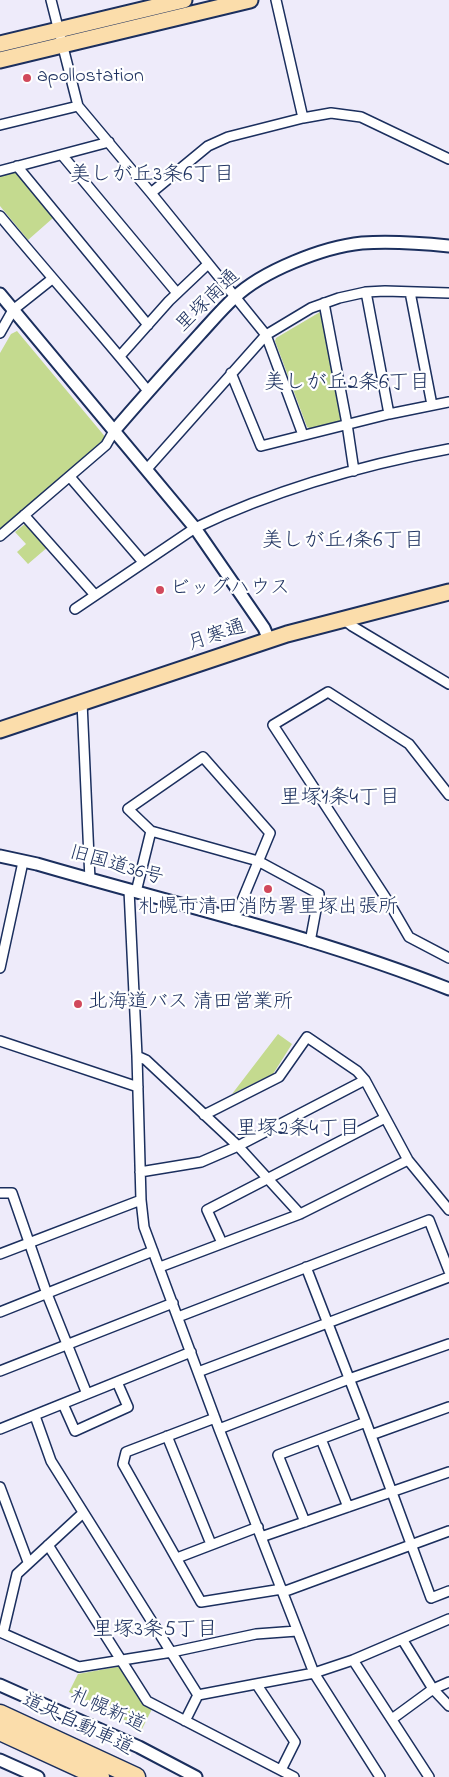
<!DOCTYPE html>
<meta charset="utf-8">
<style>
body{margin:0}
canvas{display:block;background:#eeebfa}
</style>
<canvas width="449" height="1777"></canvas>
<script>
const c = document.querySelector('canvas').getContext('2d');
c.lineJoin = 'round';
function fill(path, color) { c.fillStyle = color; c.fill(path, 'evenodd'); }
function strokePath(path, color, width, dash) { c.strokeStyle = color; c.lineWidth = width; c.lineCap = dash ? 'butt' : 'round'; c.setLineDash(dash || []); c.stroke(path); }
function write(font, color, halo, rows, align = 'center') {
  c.font = font + ' "Indie Flower","Klee One",sans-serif'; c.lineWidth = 4.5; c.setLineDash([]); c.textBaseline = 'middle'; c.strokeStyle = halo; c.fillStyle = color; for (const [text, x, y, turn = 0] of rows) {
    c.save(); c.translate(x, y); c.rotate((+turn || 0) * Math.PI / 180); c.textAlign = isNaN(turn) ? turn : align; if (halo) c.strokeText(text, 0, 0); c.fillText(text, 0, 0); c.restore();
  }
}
fill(new Path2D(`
 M 13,172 L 16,173 L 53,218 L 28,240 L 0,206 L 0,175 Z
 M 320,312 L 323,314 L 343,417 L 341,421 L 311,429 L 307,427 L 275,341 L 276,338 Z
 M 17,331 L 107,439 L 0,532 L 0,353 L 11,334 Z
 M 26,523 L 49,546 L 28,564 L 17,552 L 26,544 L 15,532 Z
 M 278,1034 L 292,1044 L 273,1074 L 232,1094 Z
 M 122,1666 L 147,1706 L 152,1709 L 142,1729 L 69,1692 L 78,1674 Z`), '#c4da8f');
const minor = new Path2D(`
 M 51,0 L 78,106 L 151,193 L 266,335 L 303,435
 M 276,0 L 303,118
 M 0,125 L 78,106
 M 62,155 L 177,293
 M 17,166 L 148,325
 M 0,171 L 109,142
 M 151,193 L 208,146 L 228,137 L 303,118 L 331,113 L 361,117 L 449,159
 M 0,216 C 49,275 100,332 148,391
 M 366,292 L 389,414
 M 410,292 L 432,405
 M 324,303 L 347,424 L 354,471
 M 0,333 L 13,310 L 52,279
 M 120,356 L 169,301 L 208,264
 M 231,373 L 261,446 L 389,414 L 449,402
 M 146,470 L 266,335 L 311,308 L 339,298 L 366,292 L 385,291 L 449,293
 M 70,477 L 143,562
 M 24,515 L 95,595
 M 0,536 L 106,445 L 114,431
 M 75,609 L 195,528 C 275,490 362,465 449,449
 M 343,619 L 352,626 L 449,684
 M 82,702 L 90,880
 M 449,795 L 409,744 L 328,692 L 273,725 L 391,906 L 409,937 L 449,958
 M 129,890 L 137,1056 L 141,1200 L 144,1227 L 219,1429 L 314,1673 L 380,1777
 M 136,892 L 151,831
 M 234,920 L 270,833 L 203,757 L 128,809 L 151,831 L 258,861 L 319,894 L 310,942
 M 0,968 L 23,862
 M 0,1041 L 138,1087
 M 137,1056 L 146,1060 L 238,1146 L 300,1214 L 160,1267
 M 204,1115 L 279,1077 L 307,1037 L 357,1071 L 365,1080 L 408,1160 L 449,1210
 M 140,1172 L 201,1162 L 238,1146 L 365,1080
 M 0,1193 L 12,1193 L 47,1294 L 87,1394
 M 300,1214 L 408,1160
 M 222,1243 L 207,1210 L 385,1118
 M 0,1254 L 141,1200
 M 306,1267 L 366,1422 L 431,1598 L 449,1591
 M 0,1312 L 153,1251
 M 178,1317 L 429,1220 L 449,1271
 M 0,1371 L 173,1303
 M 198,1372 L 449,1277
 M 63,1404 L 75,1431 L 128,1407 L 117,1382
 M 35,1416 L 51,1461 L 198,1695
 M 215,1418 L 126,1452 L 123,1464 L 201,1602 L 282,1589
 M 0,1429 L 191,1352
 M 219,1429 L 349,1379 L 449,1344
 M 371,1435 L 449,1407
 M 167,1436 L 211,1544
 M 321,1439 L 348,1507
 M 0,1487 L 28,1562
 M 305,1522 L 278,1455 L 366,1422
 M 261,1537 L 449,1472
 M 48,1545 L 147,1701 L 294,1777
 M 177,1558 L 258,1527
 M 283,1592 L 449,1531
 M 0,1632 L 79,1667 L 172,1652 L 256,1634 L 297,1631
 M 3,1633 L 17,1574 L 83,1513
 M 402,1639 L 433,1689 L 449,1706
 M 353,1660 L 429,1777
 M 257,1685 L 295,1742 L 281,1770
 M 392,1719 L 433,1689 L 449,1682
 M 185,1721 L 198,1695 L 314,1673 L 353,1660 L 449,1619`);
const tertiary = new Path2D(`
 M 0,294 L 195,528 L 264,628 L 269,640
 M 114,431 C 142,398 171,366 200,334 C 211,322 222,309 234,298 C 262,271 323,247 362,243 C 391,241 420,243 449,246
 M 0,856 L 37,864 C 174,904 316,936 449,989
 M 0,1685 L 139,1747 L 196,1777
 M 0,1760 L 38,1777`);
const primary = new Path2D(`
 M 0,44 L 184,0
 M 0,60 L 250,0`);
const trunk = new Path2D(`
 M 0,730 L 287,634 L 449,592`);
const motorway = new Path2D(`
 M 0,1714 L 136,1777
 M 0,1731 L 100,1777`);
strokePath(minor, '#1b2f5e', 12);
strokePath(tertiary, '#1b2f5e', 15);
strokePath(primary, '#1b2f5e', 19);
strokePath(trunk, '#1b2f5e', 19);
strokePath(motorway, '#1b2f5e', 21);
strokePath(minor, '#fff', 9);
strokePath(tertiary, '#fff', 11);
strokePath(primary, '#fbddab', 15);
strokePath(trunk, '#fbddab', 15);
strokePath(motorway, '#fbddab', 18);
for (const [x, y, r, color] of [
 [27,78,5,"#d1495b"],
 [160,590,5,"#d1495b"],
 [268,889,5,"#d1495b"],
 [78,1004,5,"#d1495b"]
]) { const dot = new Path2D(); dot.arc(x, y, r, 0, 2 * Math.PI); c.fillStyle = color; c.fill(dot); strokePath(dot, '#fff', 2); }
write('20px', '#1b2f5e', '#fff', [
 ["apollostation",37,78],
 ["ビッグハウス",170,590],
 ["札幌市清田消防署里塚出張所",268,909,"center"],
 ["北海道バス 清田営業所",88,1004]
], 'left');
write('20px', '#1b2f5e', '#fff', [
 ["里塚南通",209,302,-44],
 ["月寒通",217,637,-18],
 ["旧国道36号",116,867,16],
 ["札幌新道",107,1712,24],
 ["道央自動車道",77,1726,25]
]);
write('21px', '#1b2f5e', '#fff', [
 ["美しが丘3条6丁目",152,177],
 ["美しが丘2条6丁目",347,385],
 ["美しが丘1条6丁目",343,543],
 ["里塚1条4丁目",340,800],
 ["里塚2条4丁目",298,1131],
 ["里塚3条5丁目",155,1632]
]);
</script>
